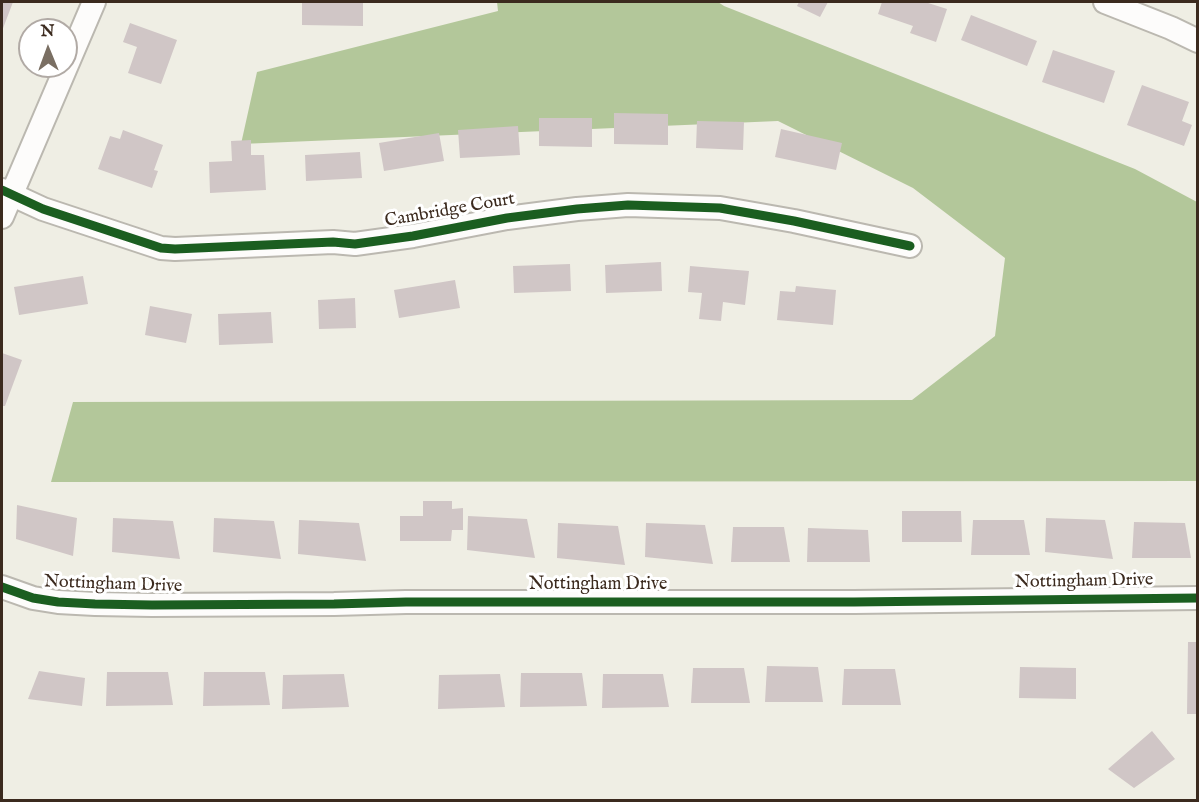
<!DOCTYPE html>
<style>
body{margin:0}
#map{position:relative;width:1199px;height:802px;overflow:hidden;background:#efeee4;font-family:"IM FELL English",serif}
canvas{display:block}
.frame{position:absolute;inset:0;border:3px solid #3b2a1e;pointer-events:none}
.north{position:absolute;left:18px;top:18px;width:60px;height:60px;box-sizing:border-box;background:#fff;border:2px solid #b1aaa5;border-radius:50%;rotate:359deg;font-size:16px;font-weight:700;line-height:24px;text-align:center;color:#3b2a1e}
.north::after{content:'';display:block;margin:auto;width:21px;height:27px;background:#7a6f63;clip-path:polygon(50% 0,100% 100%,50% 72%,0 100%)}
</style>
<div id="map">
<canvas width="1199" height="802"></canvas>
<div class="frame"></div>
<div class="north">N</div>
</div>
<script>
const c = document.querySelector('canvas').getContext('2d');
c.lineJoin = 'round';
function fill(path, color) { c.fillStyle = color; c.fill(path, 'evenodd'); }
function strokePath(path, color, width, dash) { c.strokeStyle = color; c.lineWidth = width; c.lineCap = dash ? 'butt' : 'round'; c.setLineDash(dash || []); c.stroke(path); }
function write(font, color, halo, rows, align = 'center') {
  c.font = font + ' "IM FELL English",serif'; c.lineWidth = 6; c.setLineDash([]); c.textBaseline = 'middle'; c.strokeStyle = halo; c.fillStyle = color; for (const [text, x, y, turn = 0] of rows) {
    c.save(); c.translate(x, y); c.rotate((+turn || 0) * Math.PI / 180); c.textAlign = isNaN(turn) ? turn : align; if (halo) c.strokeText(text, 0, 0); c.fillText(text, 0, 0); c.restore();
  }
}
fill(new Path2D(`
 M 497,2 L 718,2 L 724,6 L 1135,169 L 1197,202 L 1197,481 L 51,482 L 73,402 L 912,400 L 995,336 L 1005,258 L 913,188 L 778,121 L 241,144 L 257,72 L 498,11 Z`), '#b3c79a');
fill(new Path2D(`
 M 2,2 L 13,2 L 2,31 Z
 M 302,2 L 363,2 L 363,26 L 302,25 Z
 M 799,2 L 828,2 L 820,17 L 797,6 Z
 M 882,2 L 925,2 L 947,9 L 936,42 L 910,33 L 913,26 L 878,14 Z
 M 971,15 L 1037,41 L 1027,66 L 961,40 Z
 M 130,23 L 177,40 L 161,84 L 128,73 L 137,47 L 123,42 Z
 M 1053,50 L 1115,71 L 1104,103 L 1042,82 Z
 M 1142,85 L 1189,102 L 1182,121 L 1192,125 L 1184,146 L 1127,125 Z
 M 614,113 L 668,114 L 668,145 L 614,144 Z
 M 539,118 L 592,118 L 592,147 L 539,146 Z
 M 697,121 L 744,122 L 743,150 L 696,148 Z
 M 518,126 L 520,155 L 460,158 L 458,130 Z
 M 781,129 L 842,143 L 836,170 L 775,157 Z
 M 123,130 L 163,145 L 154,170 L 158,171 L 152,188 L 98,169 L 110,136 L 120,139 Z
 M 439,133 L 444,161 L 384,171 L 379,143 Z
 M 251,140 L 251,155 L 264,155 L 266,190 L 210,193 L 209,162 L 232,161 L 231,141 Z
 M 360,152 L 362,178 L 306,181 L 305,155 Z
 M 661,262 L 662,291 L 606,293 L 605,265 Z
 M 570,264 L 571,291 L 514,293 L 513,266 Z
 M 690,266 L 749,271 L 745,305 L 723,302 L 721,321 L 699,319 L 702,293 L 688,292 Z
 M 83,276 L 88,304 L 19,315 L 14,287 Z
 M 455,280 L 460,308 L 399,318 L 394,290 Z
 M 796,286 L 836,290 L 833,325 L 777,320 L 780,291 L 795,292 Z
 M 355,298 L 356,328 L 319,329 L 318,300 Z
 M 150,306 L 192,314 L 186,343 L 145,335 Z
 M 271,312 L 273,343 L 219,345 L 218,314 Z
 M 2,353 L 22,360 L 5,406 L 2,406 Z
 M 423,501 L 452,501 L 452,509 L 463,508 L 463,530 L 452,530 L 451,541 L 400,541 L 400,516 L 423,516 Z
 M 17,505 L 77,518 L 73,556 L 16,539 Z
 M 902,511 L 961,511 L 962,542 L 902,542 Z
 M 468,516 L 527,519 L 535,558 L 467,550 Z
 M 113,518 L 173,521 L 180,559 L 112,552 Z
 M 214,518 L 274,521 L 281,559 L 213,552 Z
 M 1046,518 L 1105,520 L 1113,559 L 1045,552 Z
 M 299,520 L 359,523 L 366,561 L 298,554 Z
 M 973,520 L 1024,520 L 1030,555 L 971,555 Z
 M 1134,522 L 1185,523 L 1191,558 L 1132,558 Z
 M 558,523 L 618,526 L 625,565 L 557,558 Z
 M 646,523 L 705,525 L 713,564 L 645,557 Z
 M 733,527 L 784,527 L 790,562 L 731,562 Z
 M 808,528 L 868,530 L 870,562 L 807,562 Z
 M 1188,642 L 1198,642 L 1198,714 L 1187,714 Z
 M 767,666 L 818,667 L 823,702 L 765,702 Z
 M 1020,667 L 1076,668 L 1076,699 L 1019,698 Z
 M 693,668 L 744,668 L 750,703 L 691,703 Z
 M 844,669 L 895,669 L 901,705 L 842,705 Z
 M 39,671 L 85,678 L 82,706 L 28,699 Z
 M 107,672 L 168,672 L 173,705 L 106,706 Z
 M 204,672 L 265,672 L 270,705 L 203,706 Z
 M 521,673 L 582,673 L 587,706 L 520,707 Z
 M 344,674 L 349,707 L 282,709 L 283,675 Z
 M 500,674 L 505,707 L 438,709 L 439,675 Z
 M 603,674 L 663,674 L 669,707 L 602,708 Z
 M 1152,731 L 1175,759 L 1134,788 L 1108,769 Z`), '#d0c6c6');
const minor = new Path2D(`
 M 1105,2 L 1171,28 L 1198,41
 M 2,190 L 43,209 L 161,248 L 175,249 L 333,242 L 355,244 L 413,236 L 507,218 L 577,209 L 628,205 L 720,208 L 794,221 L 910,246
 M 2,217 L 94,2
 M 2,587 L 33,598 L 58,602 L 95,604 L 152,605 L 334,604 L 406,602 L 854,602 L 1198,598`);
strokePath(minor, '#bbb8b0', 26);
strokePath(minor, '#fdfcfb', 22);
strokePath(new Path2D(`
 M 2,190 L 43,209 L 161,248 L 175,249 L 333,242 L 355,244 L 413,236 L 507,218 L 577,209 L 628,205 L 720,208 L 794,221 L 910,246
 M 2,587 L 33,598 L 58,602 L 95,604 L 152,605 L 334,604 L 406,602 L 854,602 L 1198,598`), '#1b5e20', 9);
write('18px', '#3b2a1e', '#fff', [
 ["Cambridge Court",450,211,-10],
 ["Nottingham Drive",1084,582,-1],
 ["Nottingham Drive",113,585,2],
 ["Nottingham Drive",598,585]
]);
</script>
